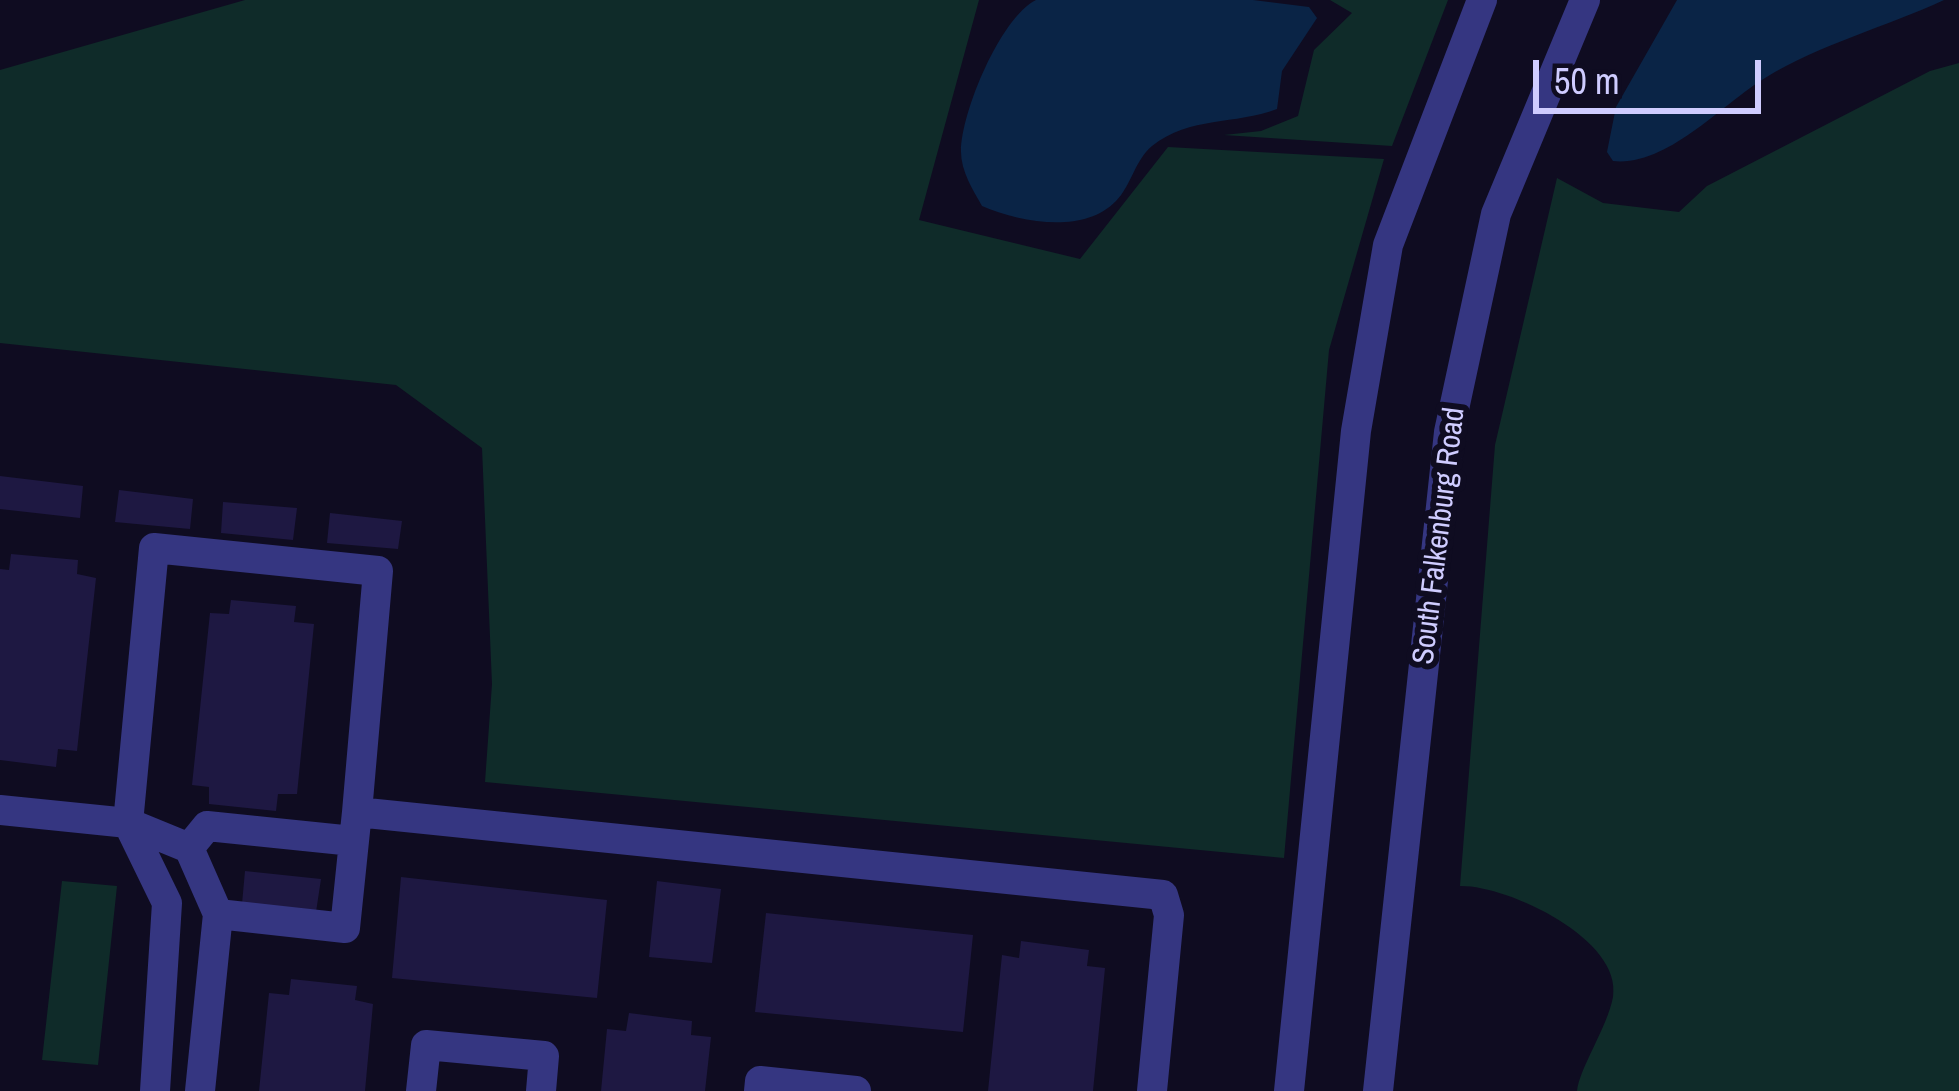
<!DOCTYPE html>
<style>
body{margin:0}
#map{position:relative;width:1959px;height:1091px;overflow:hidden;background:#0f0c21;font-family:"Archivo Narrow",sans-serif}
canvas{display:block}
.scale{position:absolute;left:1533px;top:60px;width:228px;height:54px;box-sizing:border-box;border:6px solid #cfccff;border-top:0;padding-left:15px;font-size:36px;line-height:42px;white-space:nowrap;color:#cfccff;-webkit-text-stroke:9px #0f0c21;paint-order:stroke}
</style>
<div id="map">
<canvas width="1959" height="1091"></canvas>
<div class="scale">50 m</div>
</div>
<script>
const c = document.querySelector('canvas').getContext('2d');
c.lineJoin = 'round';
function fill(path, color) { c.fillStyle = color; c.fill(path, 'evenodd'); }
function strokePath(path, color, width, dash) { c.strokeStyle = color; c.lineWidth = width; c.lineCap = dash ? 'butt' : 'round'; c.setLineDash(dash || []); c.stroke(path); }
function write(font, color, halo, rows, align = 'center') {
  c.font = font + ' "Archivo Narrow",sans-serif'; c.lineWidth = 12; c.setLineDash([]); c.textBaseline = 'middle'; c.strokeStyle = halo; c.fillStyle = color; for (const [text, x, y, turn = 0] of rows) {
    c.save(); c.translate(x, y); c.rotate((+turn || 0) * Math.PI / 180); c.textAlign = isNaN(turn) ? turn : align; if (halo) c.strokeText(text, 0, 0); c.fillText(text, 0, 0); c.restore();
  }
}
fill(new Path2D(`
 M 245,0 L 979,0 L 919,220 L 1080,259 L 1168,147 L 1384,159 L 1329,350 L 1284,858 L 485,782 L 492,684 L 482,448 L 396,385 L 0,343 L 0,70 Z
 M 1330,0 L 1448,0 L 1392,146 L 1224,135 L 1261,131 L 1298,116 L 1314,50 L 1352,13 Z
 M 1959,63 L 1959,1091 L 1577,1091 C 1580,1067 1607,1028 1613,997 C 1623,939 1507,885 1460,886 L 1495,445 L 1557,178 L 1603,203 L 1679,212 L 1707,186 L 1930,71 Z
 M 62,881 L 117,886 L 98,1065 L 42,1060 Z`), '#0f2b29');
fill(new Path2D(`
 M 1036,0 L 1253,0 L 1309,7 L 1317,18 L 1282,71 L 1277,109 C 1235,125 1190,116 1152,146 C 1135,160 1131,186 1116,201 C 1083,235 1020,222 982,206 C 973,190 961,171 961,152 C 961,112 1001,17 1036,0 Z
 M 1677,0 L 1944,0 C 1886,27 1820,44 1765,78 C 1722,104 1667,167 1613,161 L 1607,152 L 1616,107 Z`), '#0a2446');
fill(new Path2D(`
 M 0,476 L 83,486 L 80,518 L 0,509 Z
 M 119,490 L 193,499 L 190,529 L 115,522 Z
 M 223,502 L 297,508 L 293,540 L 221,533 Z
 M 330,513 L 402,521 L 398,549 L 327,543 Z
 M 11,554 L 78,560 L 77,574 L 96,578 L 77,751 L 58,749 L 56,767 L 0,760 L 0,569 L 9,570 Z
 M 231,600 L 296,606 L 294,622 L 314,624 L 297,794 L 278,794 L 276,811 L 209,804 L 209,787 L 192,785 L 210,613 L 229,614 Z
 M 245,871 L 321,879 L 316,912 L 242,904 Z
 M 401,877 L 607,900 L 597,998 L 392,978 Z
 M 657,881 L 721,889 L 712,963 L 649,957 Z
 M 766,913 L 973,935 L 963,1032 L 755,1012 Z
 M 1021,941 L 1089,950 L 1087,966 L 1105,968 L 1093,1091 L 988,1091 L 1002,955 L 1019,958 Z
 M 291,979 L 357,986 L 355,1000 L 373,1004 L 365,1091 L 259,1091 L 269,993 L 289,995 Z
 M 629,1013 L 692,1021 L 691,1035 L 711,1037 L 705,1091 L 601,1091 L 607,1029 L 626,1031 Z`), '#1e1842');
strokePath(new Path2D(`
 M 0,810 L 128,823 L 189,848 L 218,914 L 200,1091
 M 189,848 L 207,826 L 353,841
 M 218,914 L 345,928 L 357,812
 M 155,1091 L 167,903 L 128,823 L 154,548 L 378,571 L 357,812 L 1163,895 L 1169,915 L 1152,1091
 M 421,1091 L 426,1045 L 544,1056 L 541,1091
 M 759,1091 L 760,1081 L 856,1091
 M 1289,1091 L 1356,431 L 1388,245 L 1482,0
 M 1378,1091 L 1449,432 L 1496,214 L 1585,0`), '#353681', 30);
write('30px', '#cfccff', '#0f0c21', [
 ["South Falkenburg Road",1440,536,-83]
]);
</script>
